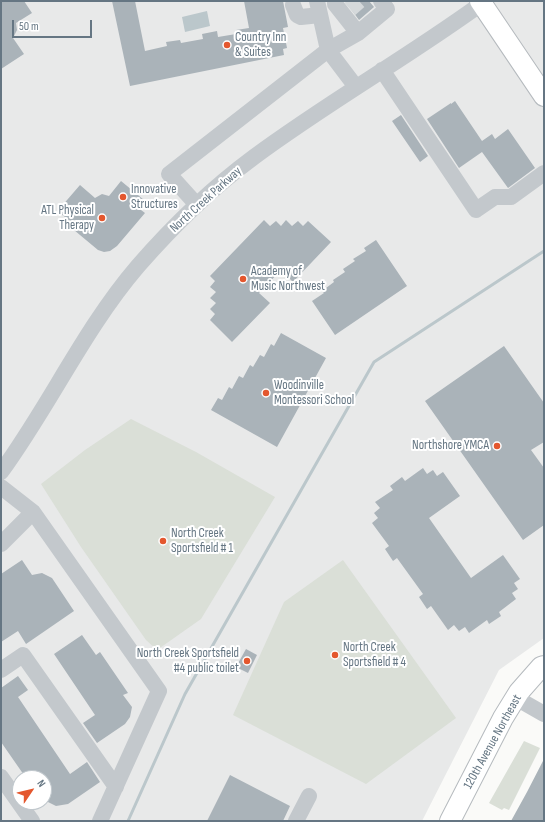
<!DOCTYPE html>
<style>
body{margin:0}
#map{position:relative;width:545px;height:822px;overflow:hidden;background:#fafaf8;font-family:"Sofia Sans Condensed",sans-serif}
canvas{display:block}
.frame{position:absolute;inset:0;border:2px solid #657683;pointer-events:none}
.north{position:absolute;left:12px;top:770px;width:40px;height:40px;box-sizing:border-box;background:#fff;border:1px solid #c1c8cd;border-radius:50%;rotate:55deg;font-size:11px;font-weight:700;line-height:16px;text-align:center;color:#657683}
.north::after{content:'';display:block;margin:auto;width:14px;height:18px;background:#e4572e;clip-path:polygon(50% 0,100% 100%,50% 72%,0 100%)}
.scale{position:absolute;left:12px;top:20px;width:80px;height:18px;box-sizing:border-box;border:2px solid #657683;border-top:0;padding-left:5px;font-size:12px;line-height:14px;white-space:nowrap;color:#657683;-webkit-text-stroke:3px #fff;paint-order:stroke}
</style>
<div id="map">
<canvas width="545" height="822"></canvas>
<div class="frame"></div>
<div class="north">N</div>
<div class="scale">50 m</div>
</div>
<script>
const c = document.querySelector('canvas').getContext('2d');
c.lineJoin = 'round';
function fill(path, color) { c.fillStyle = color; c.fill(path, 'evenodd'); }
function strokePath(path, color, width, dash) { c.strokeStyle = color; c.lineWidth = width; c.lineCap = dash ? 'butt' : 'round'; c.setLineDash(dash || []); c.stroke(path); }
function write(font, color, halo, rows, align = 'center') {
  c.font = font + ' "Sofia Sans Condensed",sans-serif'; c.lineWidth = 4; c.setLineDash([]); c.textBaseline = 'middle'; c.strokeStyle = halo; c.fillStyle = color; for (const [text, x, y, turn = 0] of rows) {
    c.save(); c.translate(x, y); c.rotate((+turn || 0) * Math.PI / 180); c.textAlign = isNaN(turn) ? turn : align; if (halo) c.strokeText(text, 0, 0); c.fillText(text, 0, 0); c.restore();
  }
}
fill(new Path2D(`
 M 1,1 L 480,1 L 544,96 L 544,638 L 499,670 L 422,821 L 1,821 ZM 20,778 L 44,778 L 44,802 L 20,802 Z
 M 491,1 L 544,1 L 544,79 Z`), '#e8e9e9');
fill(new Path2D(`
 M 131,419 L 196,452 L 275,497 L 201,619 L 157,650 L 146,640 L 81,547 L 41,484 L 85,450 Z
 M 343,560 L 456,718 L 366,784 L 233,715 L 284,602 Z
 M 524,741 L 540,748 L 509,810 L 504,808 L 502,810 L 489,803 Z`), '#dadfd7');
fill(new Path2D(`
 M 207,11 L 210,26 L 185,32 L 182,17 Z`), '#bbc7cb');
strokePath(new Path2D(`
 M 128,821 L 185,694 L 374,362 L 544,251`), '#bbc7cb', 3);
fill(new Path2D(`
 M 1,1 L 24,1 L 32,13 L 16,23 L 17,30 L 13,38 L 24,54 L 1,69 Z
 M 112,1 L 135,1 L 145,51 L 167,46 L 166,42 L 180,40 L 181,43 L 203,39 L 202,34 L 217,31 L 218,37 L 236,34 L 236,30 L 249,28 L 244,1 L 283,1 L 288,27 L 283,28 L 287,48 L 283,49 L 284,55 L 130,86 Z
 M 345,1 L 369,1 L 374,7 L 359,20 Z
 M 455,101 L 482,141 L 492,134 L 495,139 L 508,129 L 535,168 L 508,188 L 482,152 L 459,168 L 427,119 L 451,103 L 451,104 Z
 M 401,115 L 428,156 L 420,162 L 392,121 Z
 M 121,181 L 144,200 L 141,204 L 144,206 L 141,210 L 145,213 L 117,246 L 110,251 L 104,252 L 98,250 L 62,220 L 65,217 L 61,214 L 64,210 L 61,207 L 80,185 L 95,198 L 102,194 L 109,196 Z
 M 264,220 L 270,226 L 276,221 L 281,226 L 286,220 L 292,226 L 298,221 L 303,226 L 308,221 L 331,242 L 293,282 L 281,270 L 259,293 L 270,303 L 232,342 L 210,320 L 215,314 L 210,309 L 216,303 L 210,298 L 216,292 L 210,287 L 215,281 L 210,276 Z
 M 376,240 L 407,286 L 335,335 L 312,301 L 324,293 L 322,291 L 334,282 L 333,280 L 345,272 L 343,269 L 355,261 L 353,259 L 366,251 L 364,248 Z
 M 281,333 L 326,358 L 277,447 L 211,410 L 218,398 L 222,400 L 229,387 L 232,389 L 239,376 L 243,378 L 250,365 L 253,367 L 260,355 L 264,357 L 271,344 L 274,346 Z
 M 504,346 L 544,403 L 544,442 L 531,450 L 544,468 L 544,525 L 523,540 L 425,401 Z
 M 423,468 L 427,474 L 433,470 L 437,476 L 443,472 L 460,496 L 429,518 L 471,578 L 503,555 L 520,579 L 514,583 L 518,589 L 512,593 L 516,599 L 499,612 L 501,616 L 489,624 L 487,620 L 469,633 L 465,627 L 459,631 L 454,625 L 448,630 L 431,606 L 427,609 L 419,597 L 423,594 L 397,558 L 393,561 L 385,549 L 389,546 L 372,523 L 378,518 L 374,513 L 380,508 L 375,502 L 393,490 L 390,486 L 402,477 L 405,481 Z
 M 22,560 L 32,575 L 42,573 L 52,578 L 74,611 L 26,644 L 18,631 L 1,642 L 1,574 Z
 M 82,635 L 96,655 L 100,652 L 128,693 L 123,695 L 132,707 L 130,717 L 125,724 L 97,743 L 83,723 L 95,715 L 54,654 Z
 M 246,649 L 257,655 L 248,673 L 236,667 Z
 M 18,676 L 28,690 L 18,697 L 70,774 L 87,762 L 100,782 L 68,804 L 56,806 L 48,802 L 44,796 L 44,778 L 26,778 L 1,742 L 1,688 Z
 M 544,759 L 544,821 L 511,821 L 527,792 Z
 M 230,775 L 290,806 L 283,821 L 207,821 Z`), '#aab3b9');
strokePath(new Path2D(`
 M 350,9 L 359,1`), '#d5d9db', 16, [16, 8]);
const major = new Path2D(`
 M 480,1 L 544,96
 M 450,821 L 503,718 L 519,692 L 541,667 L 544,666`);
strokePath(major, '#b5babe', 22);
strokePath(new Path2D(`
 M 317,1 L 328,50 L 356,87
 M 335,1 L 335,4 L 358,33
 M 293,5 L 297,15 L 301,17 L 320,15
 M 382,70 L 476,210 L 495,197 L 511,197 L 544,173
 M 197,205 L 169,174 L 328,50 L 358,33 L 387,9 L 381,1
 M 1,472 C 50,405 84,329 138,266 C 172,227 212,188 254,157 C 328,102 410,56 485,1
 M 1,487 L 33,512 L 159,691 L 100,821
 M 1,544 L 33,512
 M 1,670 L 23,655 L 116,787
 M 516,698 L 544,714
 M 1,777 L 32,821
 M 296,821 L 309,796`), '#c3c8cc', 16);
strokePath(major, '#fff', 20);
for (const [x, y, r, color] of [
 [227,45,4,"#e4572e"],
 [123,197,4,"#e4572e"],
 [102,218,4,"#e4572e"],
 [243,279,4,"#e4572e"],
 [266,393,4,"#e4572e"],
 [497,446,4,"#e4572e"],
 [163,541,4,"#e4572e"],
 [335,655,4,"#e4572e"],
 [247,661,4,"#e4572e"]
]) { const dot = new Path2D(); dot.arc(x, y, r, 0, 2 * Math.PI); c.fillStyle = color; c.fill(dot); strokePath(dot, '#fff', 1.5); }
write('13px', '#657683', '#fff', [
 ["Country Inn",235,38],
 ["& Suites",235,53],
 ["Innovative",131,190],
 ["Structures",131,205],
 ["ATL Physical",94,211,"right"],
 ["Therapy",94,226,"right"],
 ["Academy of",251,272],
 ["Music Northwest",251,287],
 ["Woodinville",274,386],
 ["Montessori School",274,401],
 ["Northshore YMCA",489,446,"right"],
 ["North Creek",171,534],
 ["Sportsfield # 1",171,549],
 ["North Creek",343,648],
 ["Sportsfield # 4",343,663],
 ["North Creek Sportsfield",239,654,"right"],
 ["#4 public toilet",239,669,"right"]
], 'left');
write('13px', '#657683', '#fff', [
 ["North Creek Parkway",206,200,-42],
 ["120th Avenue Northeast",493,742,-61]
]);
</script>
